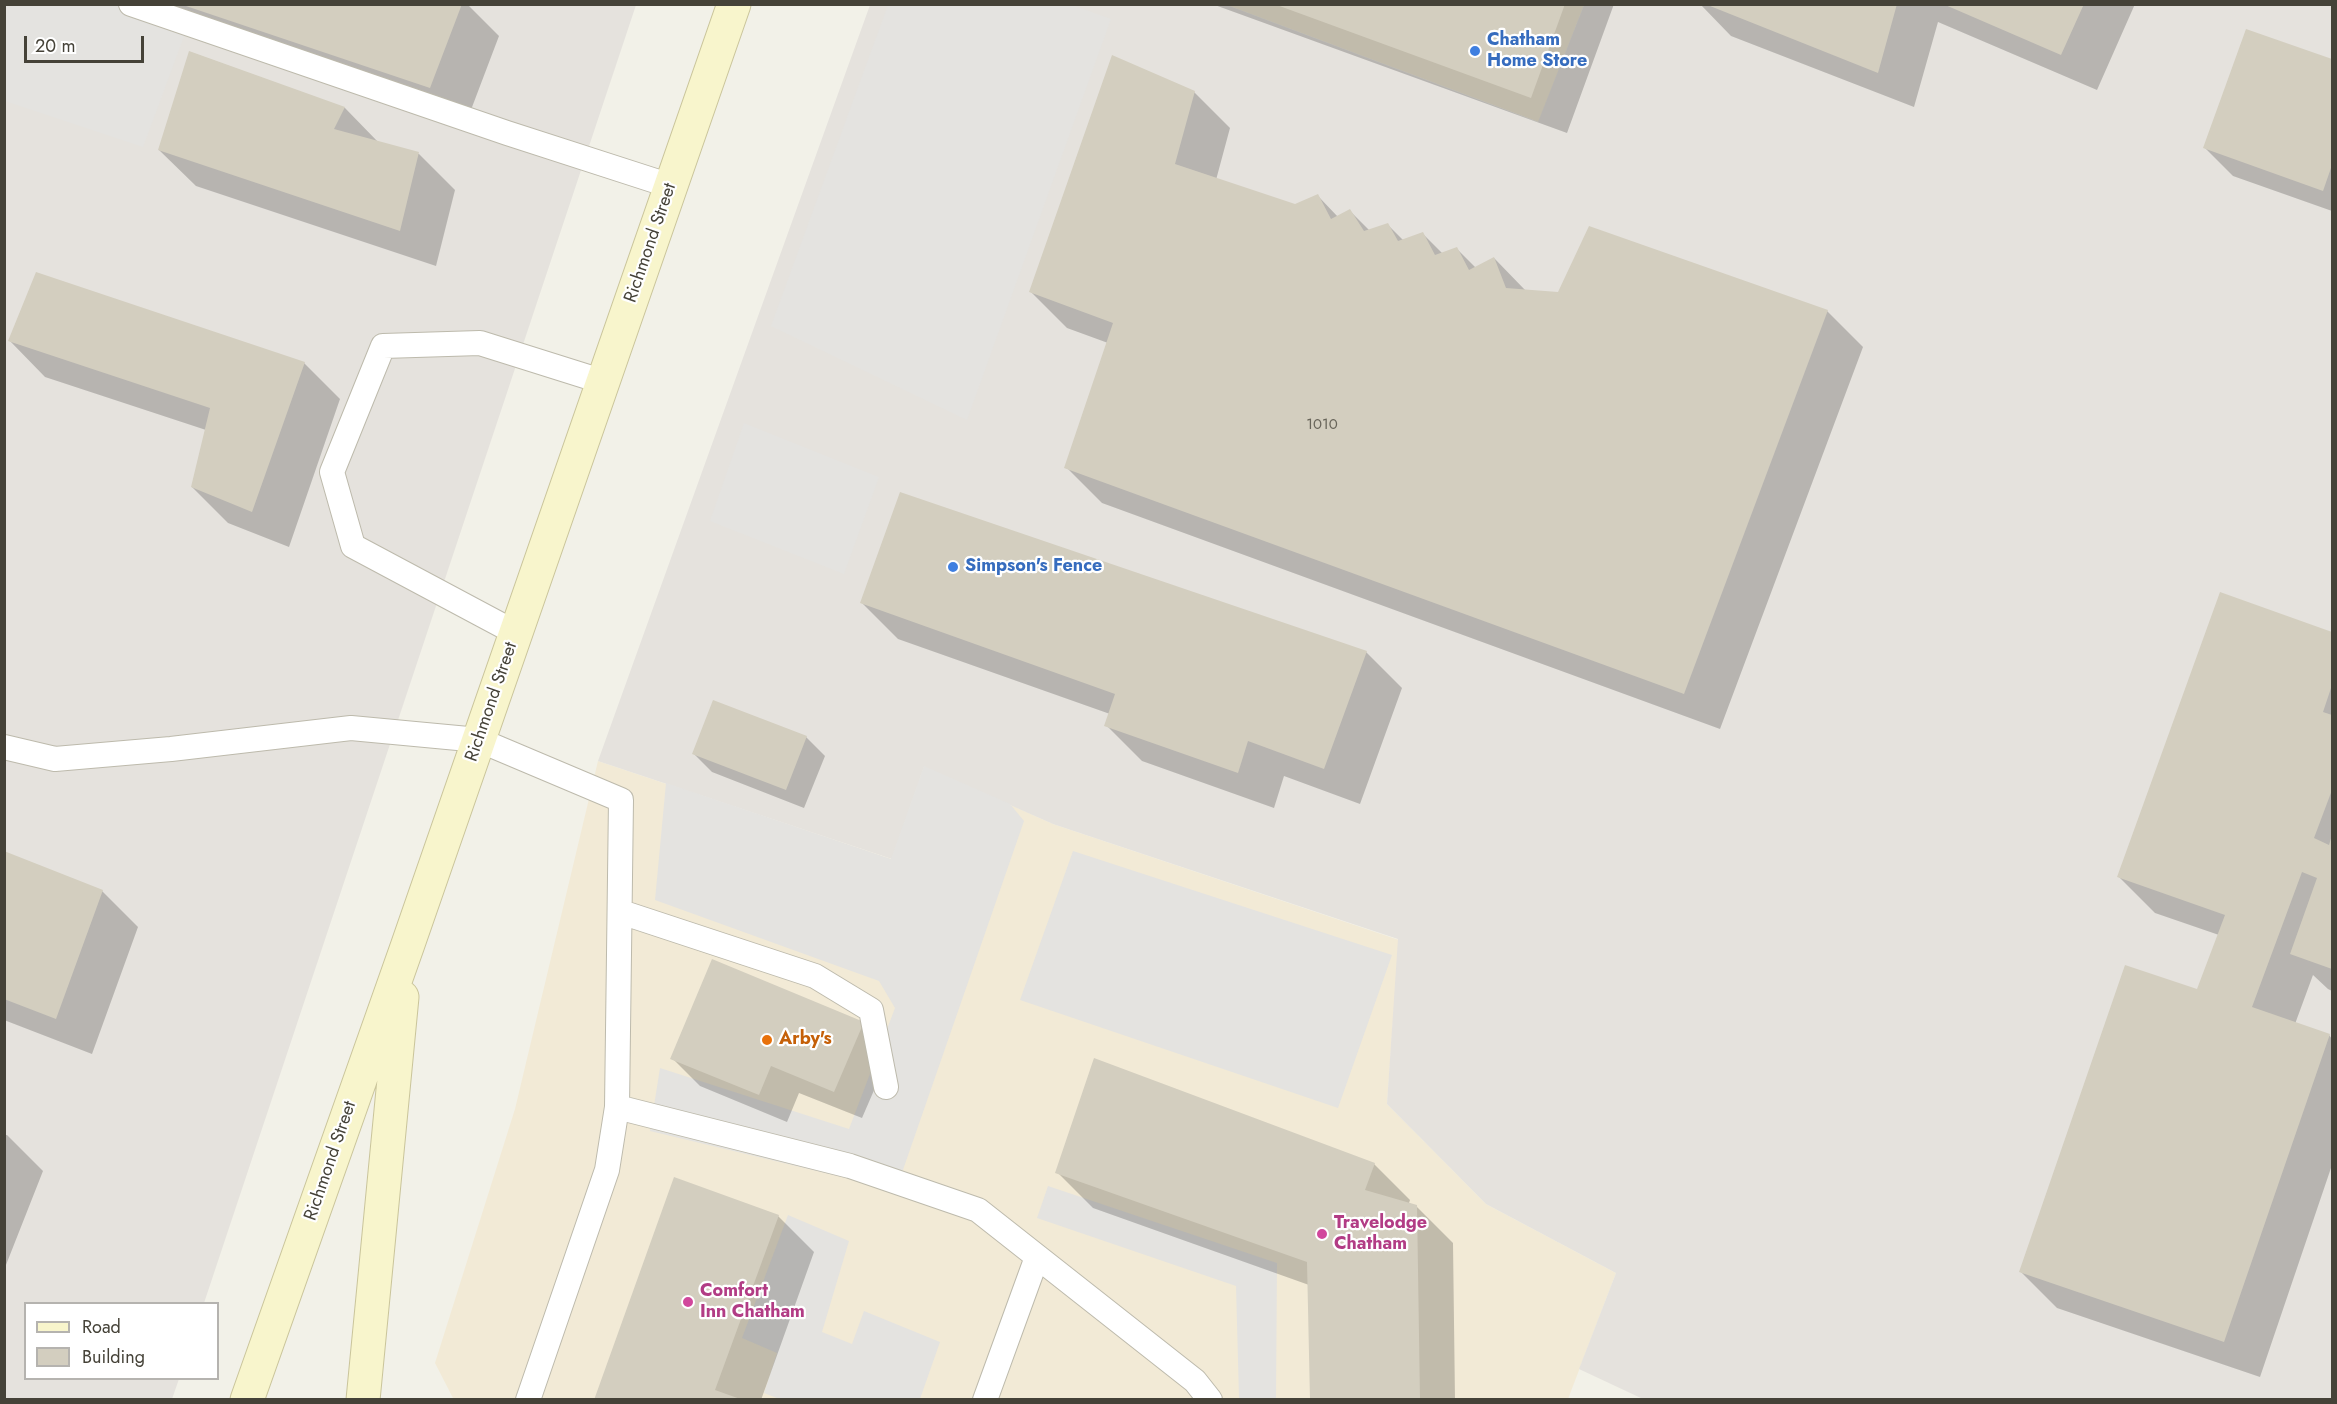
<!DOCTYPE html>
<style>
body{margin:0}
#map{position:relative;width:2337px;height:1404px;overflow:hidden;background:#f2f1e8;font-family:Jost,sans-serif}
canvas{display:block}
.frame{position:absolute;inset:0;border:6px solid #454238;pointer-events:none}
.legend{position:absolute;left:24px;top:1302px;width:195px;height:78px;box-sizing:border-box;background:#fff;border:2px solid #b5b3af;margin:0;padding:8px 10px;list-style:none;font-size:18px;color:#454238}
.legend li{display:flex;align-items:center;gap:12px;height:30px}
.legend b{width:30px;border:2px solid #b5b3af}
.scale{position:absolute;left:24px;top:36px;width:120px;height:27px;box-sizing:border-box;border:3px solid #454238;border-top:0;padding-left:8px;font-size:18px;line-height:21px;white-space:nowrap;color:#454238;-webkit-text-stroke:4px #fff;paint-order:stroke}
</style>
<div id="map">
<canvas width="2337" height="1404"></canvas>
<div class="frame"></div>
<ul class="legend">
<li><b style="height:8px;background:#f8f5cc"></b>Road</li>
<li><b style="height:16px;background:#d3cebf"></b>Building</li>
</ul>
<div class="scale">20 m</div>
</div>
<script>
const c = document.querySelector('canvas').getContext('2d');
c.lineJoin = 'round';
function fill(path, color) { c.fillStyle = color; c.fill(path, 'evenodd'); }
function strokePath(path, color, width, dash) { c.strokeStyle = color; c.lineWidth = width; c.lineCap = dash ? 'butt' : 'round'; c.setLineDash(dash || []); c.stroke(path); }
function write(font, color, halo, rows, align = 'center') {
  c.font = font + ' Jost,sans-serif'; c.lineWidth = 4.5; c.setLineDash([]); c.textBaseline = 'middle'; c.strokeStyle = halo; c.fillStyle = color; for (const [text, x, y, turn = 0] of rows) {
    c.save(); c.translate(x, y); c.rotate((+turn || 0) * Math.PI / 180); c.textAlign = isNaN(turn) ? turn : align; if (halo) c.strokeText(text, 0, 0); c.fillText(text, 0, 0); c.restore();
  }
}
fill(new Path2D(`
 M 1227,5 L 1584,5 L 1539,122 Z
 M 598,761 L 891,859 L 924,766 L 1053,824 L 1399,940 L 1387,1104 L 1486,1204 L 1616,1273 L 1568,1399 L 454,1400 L 435,1363 L 515,1109 Z`), '#f2ead6');
fill(new Path2D(`
 M 5,5 L 636,5 L 204,1303 L 26,1304 L 26,1378 L 179,1379 L 172,1399 L 5,1400 Z
 M 870,5 L 1227,5 L 1538,122 L 1584,5 L 2332,5 L 2332,1399 L 1643,1399 L 1579,1369 L 1616,1273 L 1486,1204 L 1387,1104 L 1398,939 L 1053,824 L 924,767 L 892,859 L 598,761 Z`), '#e5e2dd');
fill(new Path2D(`
 M 5,5 L 166,5 L 192,15 L 143,147 L 5,101 Z
 M 888,5 L 1072,5 L 1111,19 L 967,420 L 771,326 Z
 M 744,423 L 879,477 L 844,574 L 710,521 Z
 M 924,766 L 1010,804 L 1024,821 L 896,1190 L 650,1131 L 660,1068 L 849,1129 L 895,1008 L 879,981 L 655,900 L 666,783 L 891,859 Z
 M 1073,851 L 1392,955 L 1338,1108 L 1020,1000 Z
 M 1048,1186 L 1277,1263 L 1276,1399 L 1239,1398 L 1236,1286 L 1037,1218 Z
 M 788,1215 L 849,1241 L 822,1332 L 852,1344 L 864,1311 L 940,1342 L 920,1399 L 782,1400 L 764,1393 L 777,1353 L 742,1338 Z`), '#e4e3e0');
fill(new Path2D(`
 M 155,4 L 467,4 L 499,36 L 466,123 Z
 M 1212,4 L 1614,4 L 1567,133 Z
 M 1700,4 L 2135,4 L 2097,90 L 1938,22 L 1914,107 L 1731,36 Z
 M 2247,31 L 2332,61 L 2332,211 L 2233,176 L 2205,148 Z
 M 190,52 L 345,108 L 379,143 L 419,154 L 455,190 L 436,266 L 196,186 L 159,150 Z
 M 1194,92 L 1230,128 L 1216,180 L 1295,206 L 1318,196 L 1338,217 L 1350,211 L 1370,231 L 1388,225 L 1404,241 L 1422,233 L 1443,254 L 1457,249 L 1476,268 L 1494,258 L 1526,291 L 1827,311 L 1863,347 L 1720,729 L 1102,503 L 1066,467 L 1108,343 L 1067,328 L 1031,292 Z
 M 10,341 L 304,363 L 340,399 L 289,547 L 228,523 L 192,487 L 206,430 L 45,377 Z
 M 2221,594 L 2332,634 L 2332,991 L 2328,989 L 2313,975 L 2295,1024 L 2329,1035 L 2332,1039 L 2332,1165 L 2260,1377 L 2057,1308 L 2021,1272 L 2198,991 L 2219,935 L 2155,913 L 2119,877 Z
 M 862,603 L 1366,652 L 1402,688 L 1360,804 L 1284,776 L 1274,808 L 1142,761 L 1106,725 L 1110,714 L 898,639 Z
 M 806,737 L 825,756 L 804,808 L 712,772 L 694,754 Z
 M 4,853 L 102,891 L 138,927 L 92,1054 L 4,1020 Z
 M 863,1023 L 891,1051 L 862,1118 L 799,1093 L 787,1122 L 700,1086 L 672,1058 Z
 M 4,1135 L 7,1135 L 43,1171 L 4,1270 Z
 M 1374,1164 L 1410,1200 L 1409,1203 L 1417,1207 L 1453,1243 L 1455,1400 L 1311,1400 L 1309,1285 L 1093,1208 L 1057,1172 Z
 M 778,1216 L 814,1252 L 761,1400 L 596,1400 Z`), '#0003');
fill(new Path2D(`
 M 180,4 L 462,4 L 430,88 Z
 M 1274,4 L 1565,4 L 1531,98 Z
 M 1705,4 L 1897,4 L 1878,73 Z
 M 1943,4 L 2084,4 L 2061,55 Z
 M 2246,29 L 2332,59 L 2332,165 L 2323,191 L 2203,148 Z
 M 189,51 L 345,107 L 334,129 L 419,152 L 400,231 L 158,150 Z
 M 1112,55 L 1195,91 L 1175,164 L 1295,204 L 1318,194 L 1331,219 L 1350,209 L 1364,231 L 1388,223 L 1398,241 L 1423,232 L 1435,255 L 1457,247 L 1469,270 L 1494,257 L 1506,288 L 1558,292 L 1589,226 L 1828,310 L 1684,694 L 1064,468 L 1113,323 L 1029,292 Z
 M 36,272 L 305,362 L 252,512 L 191,487 L 210,408 L 8,341 Z
 M 900,492 L 1367,651 L 1324,769 L 1248,741 L 1238,773 L 1104,726 L 1115,694 L 860,603 Z
 M 2220,592 L 2332,632 L 2332,685 L 2323,712 L 2332,715 L 2332,790 L 2314,838 L 2329,845 L 2332,835 L 2332,969 L 2290,954 L 2317,878 L 2302,872 L 2252,1007 L 2330,1034 L 2224,1342 L 2019,1272 L 2125,965 L 2197,989 L 2225,915 L 2117,877 Z
 M 713,700 L 807,736 L 786,790 L 692,754 Z
 M 4,851 L 103,890 L 56,1019 L 4,999 Z
 M 712,959 L 864,1022 L 834,1092 L 771,1066 L 759,1095 L 670,1059 Z
 M 1094,1058 L 1375,1163 L 1365,1190 L 1417,1205 L 1420,1400 L 1310,1400 L 1307,1262 L 1055,1173 Z
 M 674,1177 L 779,1215 L 715,1390 L 743,1400 L 594,1400 Z`), '#d3cebf');
const service = new Path2D(`
 M 131,4 L 507,133 L 671,186
 M 516,633 L 353,546 L 332,472 L 383,346 L 480,343 L 604,382
 M 4,747 L 55,759 L 171,749 L 351,728 L 479,740 L 621,800 L 617,1107 L 850,1166 L 978,1210 L 1195,1381 L 1210,1400
 M 621,912 L 815,976 L 871,1010 L 886,1087
 M 528,1400 L 607,1170 L 617,1107
 M 985,1400 L 1037,1257`);
const secondary = new Path2D(`
 M 247,1400 L 407,947 L 734,4
 M 363,1400 L 402,997`);
strokePath(service, '#bdbaac', 26);
strokePath(secondary, '#cac59b', 35);
strokePath(service, '#fff', 24);
strokePath(secondary, '#f8f5cc', 33);
for (const [x, y, r, color] of [
 [1475,51,6,"#3f7fe0"],
 [953,567,6,"#3f7fe0"],
 [767,1040,6,"#e8710a"],
 [1322,1234,6,"#d1479c"],
 [688,1302,6,"#d1479c"]
]) { const dot = new Path2D(); dot.arc(x, y, r, 0, 2 * Math.PI); c.fillStyle = color; c.fill(dot); strokePath(dot, '#fff', 2); }
write('15px', '#68655a', null, [
 ["1010",1322,425]
]);
write('bold 18px', '#366cbe', '#fff', [
 ["Chatham",1487,41],
 ["Home Store",1487,62],
 ["Simpson's Fence",965,567]
], 'left');
write('18px', '#454238', '#fff', [
 ["Richmond Street",651,243,-71],
 ["Richmond Street",492,702,-71],
 ["Richmond Street",331,1161,-71]
]);
write('bold 18px', '#c56008', '#fff', [
 ["Arby's",779,1040]
], 'left');
write('bold 18px', '#b23c85', '#fff', [
 ["Travelodge",1334,1224],
 ["Chatham",1334,1245],
 ["Comfort",700,1292],
 ["Inn Chatham",700,1313]
], 'left');
</script>
